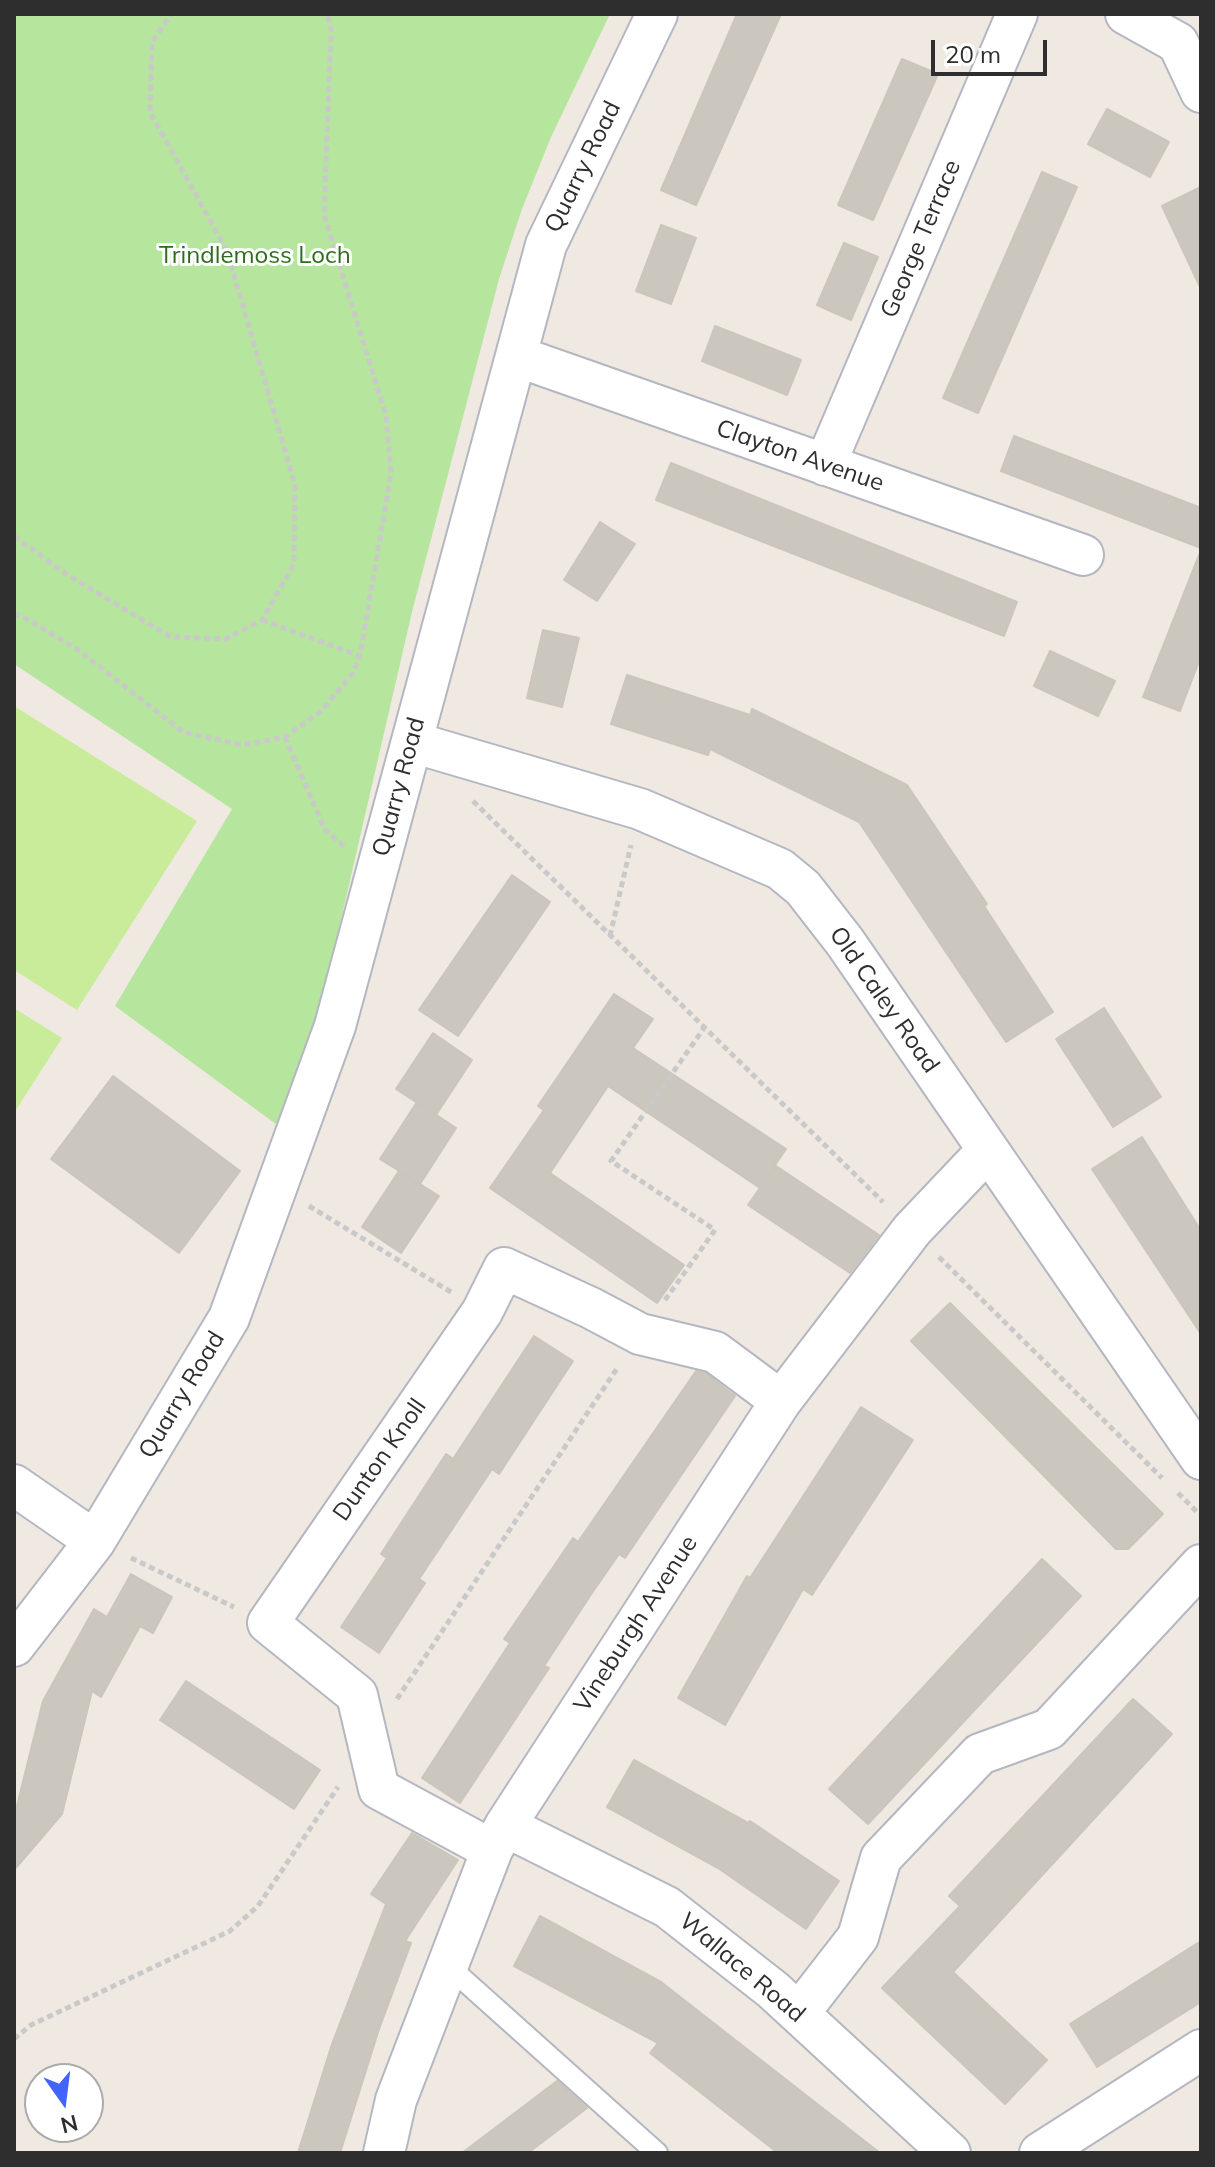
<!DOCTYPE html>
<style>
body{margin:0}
#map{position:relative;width:1215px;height:2167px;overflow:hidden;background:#efe9e1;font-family:Mulish,sans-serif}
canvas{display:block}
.frame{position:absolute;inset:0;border:16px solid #2e2e2e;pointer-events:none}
.north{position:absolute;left:24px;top:2063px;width:80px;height:80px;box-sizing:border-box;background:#fff;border:2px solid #ababab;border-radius:50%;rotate:166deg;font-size:22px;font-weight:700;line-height:32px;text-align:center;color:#2e2e2e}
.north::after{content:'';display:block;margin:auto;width:28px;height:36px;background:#4264fb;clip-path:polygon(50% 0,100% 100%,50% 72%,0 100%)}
.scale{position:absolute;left:931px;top:40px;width:116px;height:36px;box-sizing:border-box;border:4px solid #2e2e2e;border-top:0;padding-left:10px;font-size:24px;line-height:28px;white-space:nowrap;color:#2e2e2e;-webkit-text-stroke:6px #fff;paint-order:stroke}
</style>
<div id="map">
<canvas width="1215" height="2167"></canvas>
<div class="frame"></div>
<div class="north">N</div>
<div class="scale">20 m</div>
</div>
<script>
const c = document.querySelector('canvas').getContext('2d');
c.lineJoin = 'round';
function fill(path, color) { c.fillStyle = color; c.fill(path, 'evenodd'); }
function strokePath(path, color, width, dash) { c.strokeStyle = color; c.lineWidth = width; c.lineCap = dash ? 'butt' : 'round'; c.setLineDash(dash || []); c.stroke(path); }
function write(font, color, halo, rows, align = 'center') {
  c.font = font + ' Mulish,sans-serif'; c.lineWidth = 6; c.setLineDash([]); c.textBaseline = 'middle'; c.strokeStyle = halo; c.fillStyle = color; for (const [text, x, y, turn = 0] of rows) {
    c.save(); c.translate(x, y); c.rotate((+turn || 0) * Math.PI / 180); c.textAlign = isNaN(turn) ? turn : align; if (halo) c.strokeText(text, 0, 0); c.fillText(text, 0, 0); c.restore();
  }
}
fill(new Path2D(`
 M 14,14 L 610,14 L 551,137 L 522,209 L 499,279 L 412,612 L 317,1023 L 280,1127 L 115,1006 L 232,809 L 14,664 Z`), '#b6e59e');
fill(new Path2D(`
 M 14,706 L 197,821 L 77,1010 L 14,970 Z
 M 14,1008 L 62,1038 L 14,1113 Z`), '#c9ec9a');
const building = new Path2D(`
 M 737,14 L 781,14 L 696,205 L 661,190 Z
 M 902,59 L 938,74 L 873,220 L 838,205 Z
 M 1107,109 L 1169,142 L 1150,177 L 1088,144 Z
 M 1042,172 L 1077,187 L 978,413 L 943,398 Z
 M 1201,187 L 1201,289 L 1162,206 Z
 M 661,225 L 696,238 L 671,304 L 636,291 Z
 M 844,243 L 878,257 L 851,320 L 817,305 Z
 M 715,326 L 801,360 L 787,395 L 702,361 Z
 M 1014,436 L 1201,508 L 1201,548 L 1001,471 Z
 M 671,463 L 1017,602 L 1004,636 L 656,500 Z
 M 600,522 L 635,544 L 597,601 L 564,580 Z
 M 1199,555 L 1201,656 L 1180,711 L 1143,697 Z
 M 543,630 L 579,638 L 562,707 L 527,698 Z
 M 1050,651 L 1115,681 L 1098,716 L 1034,686 Z
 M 627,675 L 750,715 L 752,709 L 907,785 L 987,904 L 984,906 L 1053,1012 L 1006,1042 L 859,822 L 710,749 L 708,755 L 611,724 Z
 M 512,875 L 550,902 L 458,1036 L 419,1010 Z
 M 614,994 L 653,1019 L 633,1048 L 786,1149 L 762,1184 L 776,1166 L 879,1235 L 850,1273 L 748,1205 L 760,1188 L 608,1086 L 550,1173 L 684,1265 L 657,1303 L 490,1188 L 544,1110 L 538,1106 Z
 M 1104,1008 L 1161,1097 L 1113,1127 L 1056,1039 Z
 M 433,1033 L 472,1060 L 436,1115 L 396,1089 Z
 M 113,1076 L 240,1171 L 179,1253 L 51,1159 Z
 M 417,1102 L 456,1128 L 420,1184 L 380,1159 Z
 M 1142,1137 L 1201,1231 L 1201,1334 L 1092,1169 Z
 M 399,1171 L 439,1196 L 401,1253 L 362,1227 Z
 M 950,1303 L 1163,1514 L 1128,1549 L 1116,1549 L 911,1341 Z
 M 534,1336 L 573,1361 L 499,1474 L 492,1469 L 419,1579 L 425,1583 L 379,1653 L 341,1627 L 387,1558 L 381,1554 L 446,1454 L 453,1459 Z
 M 696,1371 L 705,1373 L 735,1396 L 625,1558 L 619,1554 L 590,1596 L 544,1666 L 549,1668 L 460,1803 L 422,1778 L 510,1643 L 504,1639 L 528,1604 L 573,1538 L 578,1542 Z
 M 861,1407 L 913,1440 L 812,1595 L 803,1589 L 725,1725 L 678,1698 L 747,1576 L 750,1578 Z
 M 1042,1559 L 1081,1596 L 868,1824 L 829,1789 Z
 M 131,1574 L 172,1597 L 153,1633 L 140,1626 L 101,1697 L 92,1691 L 62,1814 L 14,1870 L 14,1818 L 43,1701 L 94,1609 L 107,1617 Z
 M 186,1681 L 320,1770 L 294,1809 L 160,1720 Z
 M 1133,1699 L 1172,1734 L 953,1972 L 1047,2060 L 1005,2104 L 882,1988 L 960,1906 L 949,1896 Z
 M 634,1760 L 748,1823 L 750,1821 L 839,1881 L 806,1929 L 718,1868 L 607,1807 Z
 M 412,1833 L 458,1860 L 405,1941 L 411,1943 L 379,2029 L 340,2153 L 298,2153 L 332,2044 L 386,1904 L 371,1894 Z
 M 540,1916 L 661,1982 L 880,2153 L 778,2153 L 650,2053 L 658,2043 L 514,1966 Z
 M 1201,1941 L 1201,2002 L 1097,2067 L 1070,2024 Z
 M 557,2081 L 587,2108 L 528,2153 L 462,2153 Z`);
fill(building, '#cbc7bf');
strokePath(building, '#cbc5ba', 2);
const lane = new Path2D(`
 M 447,1965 L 657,2153`);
const street = new Path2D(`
 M 1126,14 L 1178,43 L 1201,92
 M 516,356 L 1083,555
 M 825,465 L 1017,14
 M 412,742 L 640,809 L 780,869 L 803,888 L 845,942 L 1201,1459
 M 14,1485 L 95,1541
 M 14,1646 L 95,1541 L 229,1318 L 335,1026 L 546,245 L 657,14
 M 505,1826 L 667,1907 L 773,1990 L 950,2153
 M 492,1850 L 379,1789 L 357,1695 L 268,1623 L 482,1312 L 504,1268 L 591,1308 L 640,1334 L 715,1352 L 781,1401
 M 799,2013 L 858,1937 L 881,1858 L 980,1754 L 1049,1729 L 1201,1565
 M 384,2153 L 396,2100 L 492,1850 L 505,1826 L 781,1401 L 912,1230 L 987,1151
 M 1040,2153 L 1201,2050`);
strokePath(lane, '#b4b7c1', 24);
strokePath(street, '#b4b7c1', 44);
strokePath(new Path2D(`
 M 14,536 L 66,574 L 171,637 L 225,639 L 262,620 L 294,564 L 295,485 L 227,251 L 150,112 L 152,42 L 171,14
 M 14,615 L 20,615 L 77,649 L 183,732 L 242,745 L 285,737 L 320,712 L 353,673 L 360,656 L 391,473 L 386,416 L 324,215 L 331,29 L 327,14
 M 262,620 L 360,656
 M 285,737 L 325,830 L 345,847
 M 473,801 L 883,1202
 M 610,936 L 631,845
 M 309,1206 L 451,1292
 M 939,1257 L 1162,1478
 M 665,1300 L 715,1230 L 611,1161 L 704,1028
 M 1178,1493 L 1197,1512 L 1201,1512
 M 131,1558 L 234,1607
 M 397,1699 L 618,1367
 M 14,2039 L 31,2025 L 230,1931 L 258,1906 L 338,1787`), '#c9c9c9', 5, [6, 4]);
strokePath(lane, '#fff', 20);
strokePath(street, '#fff', 40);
write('24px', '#2e2e2e', '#fff', [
 ["Quarry Road",583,167,-64],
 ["George Terrace",921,239,-67],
 ["Clayton Avenue",800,456,19],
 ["Quarry Road",399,787,-75],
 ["Old Caley Road",884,1000,55],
 ["Quarry Road",182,1395,-59],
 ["Dunton Knoll",380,1460,-55],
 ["Vineburgh Avenue",636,1624,-57],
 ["Wallace Road",742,1968,40]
]);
write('24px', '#2c6e1b', '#fff', [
 ["Trindlemoss Loch",255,256]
]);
</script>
